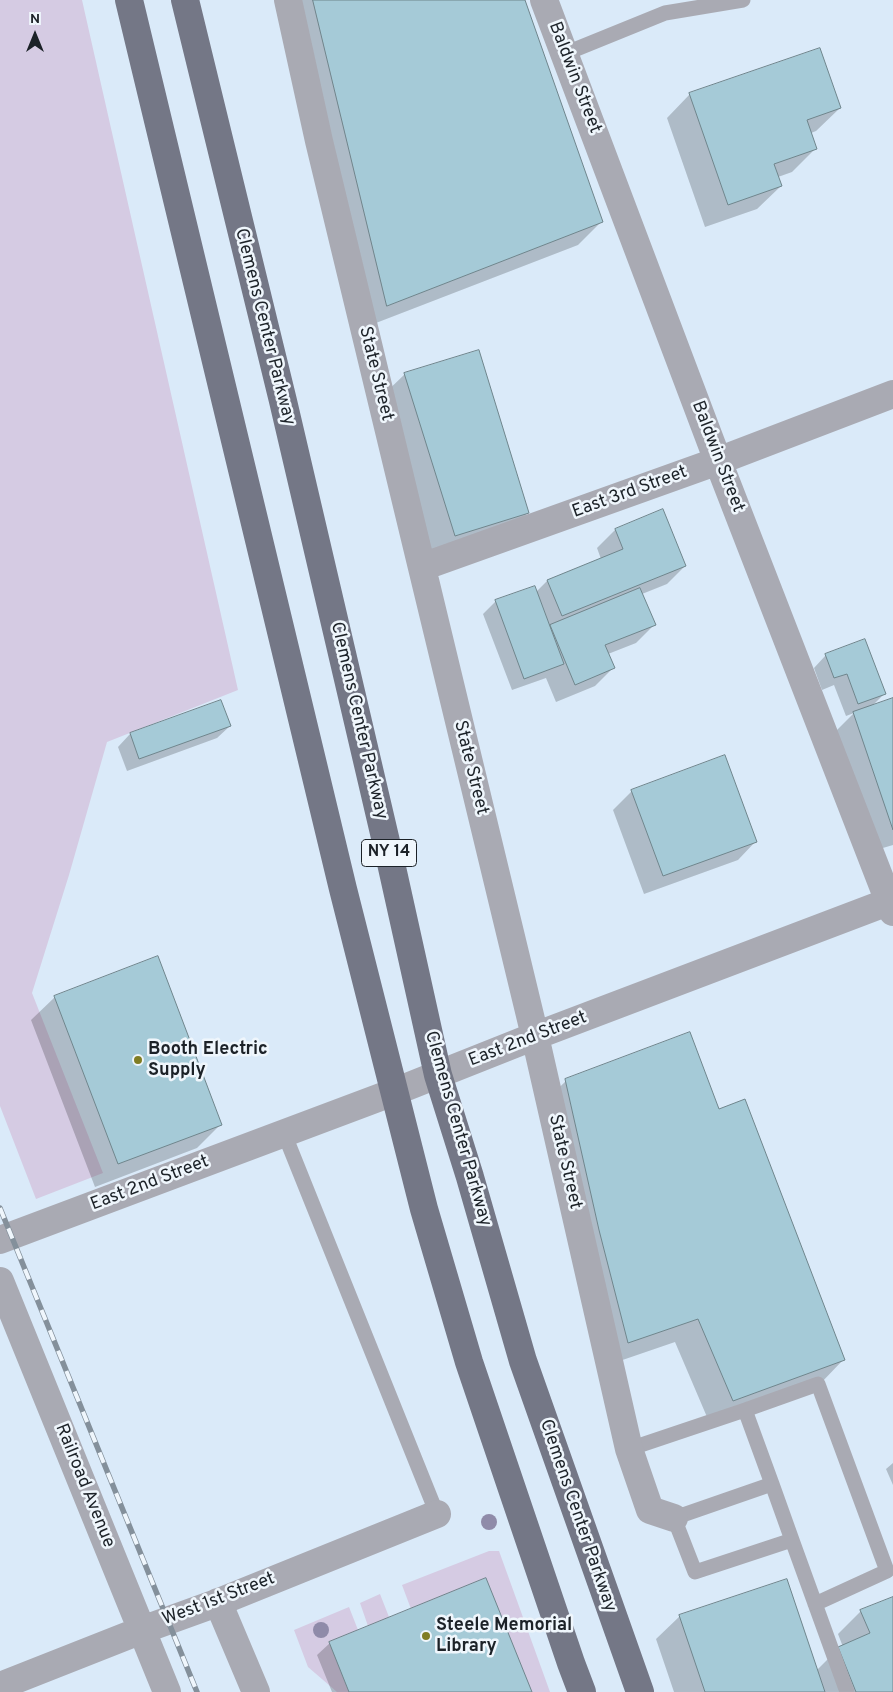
<!DOCTYPE html>
<style>
body{margin:0}
#map{position:relative;width:893px;height:1692px;overflow:hidden;background:#daeaf9;font-family:Overpass,sans-serif}
canvas{display:block}
.north{position:absolute;left:10px;top:10px;width:50px;height:50px;-webkit-text-stroke:4px #eff6fc;paint-order:stroke;rotate:0deg;font-size:14px;font-weight:700;line-height:20px;text-align:center;color:#1c2228}
.north::after{content:'';display:block;margin:auto;width:18px;height:22px;background:#1c2228;clip-path:polygon(50% 0,100% 100%,50% 72%,0 100%)}
</style>
<div id="map">
<canvas width="893" height="1692"></canvas>
<div class="north">N</div>
</div>
<script>
const c = document.querySelector('canvas').getContext('2d');
c.lineJoin = 'round';
function fill(path, color) { c.fillStyle = color; c.fill(path, 'evenodd'); }
function strokePath(path, color, width, dash) { c.strokeStyle = color; c.lineWidth = width; c.lineCap = dash ? 'butt' : 'round'; c.setLineDash(dash || []); c.stroke(path); }
function write(font, color, halo, rows, align = 'center') {
  c.font = font + ' Overpass,sans-serif'; c.lineWidth = 5; c.setLineDash([]); c.textBaseline = 'middle'; c.strokeStyle = halo; c.fillStyle = color; for (const [text, x, y, turn = 0] of rows) {
    c.save(); c.translate(x, y); c.rotate((+turn || 0) * Math.PI / 180); c.textAlign = isNaN(turn) ? turn : align; if (halo) c.strokeText(text, 0, 0); c.fillText(text, 0, 0); c.restore();
  }
}
fill(new Path2D(`
 M 0,0 L 82,0 L 238,690 L 107,742 L 69,875 L 32,993 L 103,1173 L 36,1199 L 0,1106 Z
 M 489,1551 L 499,1551 L 550,1692 L 337,1692 L 308,1667 L 294,1630 L 349,1607 L 358,1630 L 368,1626 L 360,1603 L 380,1594 L 389,1617 L 411,1609 L 402,1585 Z`), '#d5cbe3');
fill(new Path2D(`
 M 284,0 L 524,0 L 602,221 L 578,245 L 363,328 Z
 M 690,94 L 840,108 L 816,131 L 811,133 L 816,148 L 792,172 L 778,177 L 781,186 L 757,209 L 705,227 L 667,118 Z
 M 405,374 L 528,513 L 504,536 L 431,558 L 381,397 Z
 M 662,511 L 685,566 L 667,584 L 642,594 L 654,625 L 636,643 L 608,654 L 613,668 L 595,686 L 556,702 L 546,678 L 512,690 L 483,614 L 496,601 L 536,592 L 547,581 L 601,559 L 597,548 L 615,530 Z
 M 826,655 L 885,693 L 871,707 L 893,700 L 893,845 L 876,850 L 835,732 L 854,713 L 846,716 L 834,685 L 822,690 L 814,668 Z
 M 221,701 L 230,726 L 217,738 L 127,771 L 118,747 L 130,734 Z
 M 632,791 L 756,841 L 738,860 L 644,894 L 613,810 Z
 M 55,997 L 221,1124 L 197,1148 L 95,1187 L 31,1020 Z
 M 566,1081 L 718,1110 L 843,1360 L 820,1384 L 710,1424 L 675,1342 L 605,1366 L 542,1104 Z
 M 893,1463 L 893,1485 L 886,1469 Z
 M 893,1599 L 893,1692 L 674,1692 L 656,1639 L 680,1616 L 816,1671 L 839,1648 L 843,1647 L 838,1634 L 861,1611 Z
 M 330,1643 L 531,1692 L 332,1692 L 317,1655 Z`), '#0003');
const building = new Path2D(`
 M 313,0 L 525,0 L 603,222 L 387,306 Z
 M 820,48 L 841,108 L 807,120 L 817,149 L 774,164 L 782,186 L 728,205 L 689,93 Z
 M 479,350 L 529,513 L 455,536 L 404,373 Z
 M 663,509 L 686,566 L 562,616 L 547,580 L 623,549 L 615,529 Z
 M 535,586 L 564,664 L 524,679 L 495,600 Z
 M 640,588 L 656,625 L 605,645 L 615,668 L 575,685 L 550,625 Z
 M 865,639 L 886,694 L 858,704 L 847,674 L 834,678 L 825,654 Z
 M 893,698 L 893,830 L 853,712 Z
 M 221,700 L 231,726 L 139,759 L 130,733 Z
 M 725,755 L 757,842 L 663,876 L 631,790 Z
 M 158,956 L 222,1125 L 118,1164 L 54,996 Z
 M 690,1032 L 719,1109 L 745,1099 L 845,1360 L 733,1401 L 698,1319 L 628,1343 L 599,1230 L 565,1079 Z
 M 486,1578 L 532,1692 L 349,1692 L 329,1642 Z
 M 787,1579 L 825,1692 L 705,1692 L 679,1615 Z
 M 893,1597 L 893,1692 L 856,1692 L 838,1647 L 870,1633 L 860,1610 Z`);
fill(building, '#a5cad7');
strokePath(building, '#6f858c', 1);
strokePath(new Path2D(`
 M 564,54 L 665,13 L 743,0
 M 284,1133 L 437,1514
 M 745,1410 L 818,1384 L 887,1571 L 815,1604
 M 629,1449 L 745,1410 L 772,1484 L 674,1518 L 695,1572 L 792,1540 L 772,1484
 M 792,1540 L 847,1692`), '#a9aab3', 15);
strokePath(new Path2D(`
 M 288,0 L 319,141 L 535,1036 L 629,1449 L 650,1510 L 674,1518
 M 544,0 L 718,461 L 893,912
 M 422,567 L 718,461 L 893,394
 M 0,1240 L 394,1092 L 535,1036 L 893,900
 M 0,1281 L 167,1692
 M 218,1602 L 256,1692
 M 0,1686 L 142,1630 L 214,1604 L 437,1514`), '#a9aab3', 28);
strokePath(new Path2D(`
 M 129,0 L 343,889 L 424,1209 L 469,1362 L 571,1663 L 582,1692
 M 185,0 L 283,401 L 391,863 L 438,1075 L 470,1177 L 523,1361 L 640,1692`), '#747786', 28);
const rail = new Path2D(`
 M 0,1208 L 197,1692`);
strokePath(rail, '#84909b', 5.5);
strokePath(rail, '#eff6fc', 4, [11]);
c.fillStyle = '#8f8ba9';
for (const [x, y] of [
 [489,1522],
 [321,1630]
]) { c.beginPath(); c.arc(x, y, 8, 0, 2 * Math.PI); c.fill(); }
for (const [x, y, r, color] of [
 [138,1060,5,"#807d24"],
 [426,1636,5,"#807d24"]
]) { const dot = new Path2D(); dot.arc(x, y, r, 0, 2 * Math.PI); c.fillStyle = color; c.fill(dot); strokePath(dot, '#eff6fc', 2); }
for (const [x, y, w] of [
 [389,853,55]
]) { const box = new Path2D(); box.roundRect(x - w / 2, y - 13.5, w, 27, 4); c.fillStyle = '#eff6fc'; c.fill(box); strokePath(box, '#1c2228', 1); }
write('bold 16px', '#1c2228', null, [
 ["NY 14",389,853]
]);
write('18px', '#1c2228', '#eff6fc', [
 ["Baldwin Street",574,78,69],
 ["Clemens Center Parkway",264,327,76],
 ["State Street",375,374,76],
 ["Baldwin Street",717,457,69],
 ["East 3rd Street",630,493,-20],
 ["Clemens Center Parkway",358,721,77],
 ["State Street",470,768,76],
 ["East 2nd Street",528,1040,-21],
 ["Clemens Center Parkway",457,1129,74],
 ["State Street",564,1162,77],
 ["East 2nd Street",150,1184,-21],
 ["Railroad Avenue",84,1486,68],
 ["Clemens Center Parkway",577,1516,71],
 ["West 1st Street",219,1600,-21]
]);
write('bold 18px', '#1c2228', '#eff6fc', [
 ["Booth Electric",148,1050],
 ["Supply",148,1071],
 ["Steele Memorial",436,1626],
 ["Library",436,1647]
], 'left');
</script>
